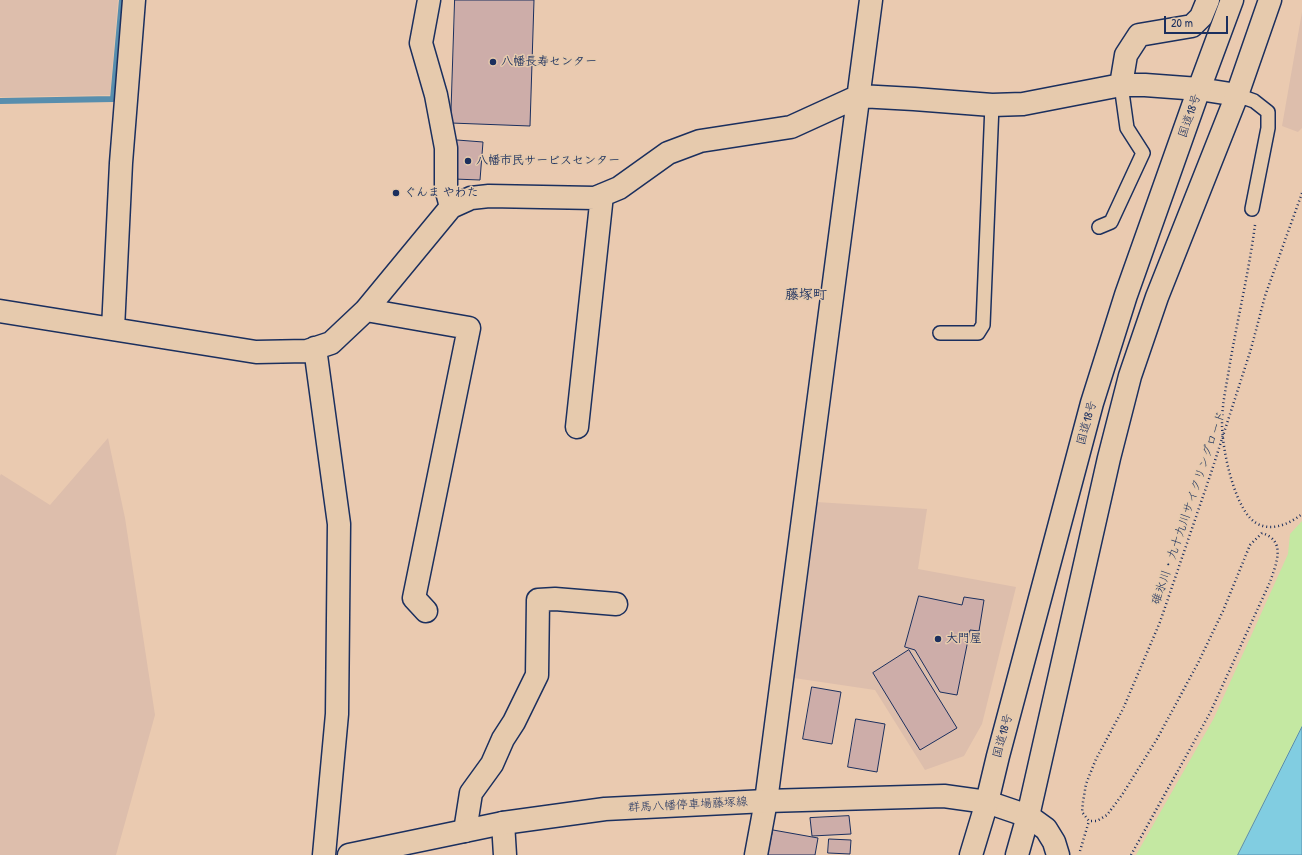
<!DOCTYPE html>
<meta charset="utf-8">
<style>
body{margin:0}
#map{position:relative;width:1302px;height:855px;overflow:hidden;background:#eacab0;font-family:"Patrick Hand",sans-serif}
canvas{display:block}
.scale{position:absolute;left:1164px;top:16px;width:64px;height:18px;box-sizing:border-box;border:2px solid #1b2f5e;border-top:0;padding-left:5px;font-size:12px;line-height:14px;white-space:nowrap;color:#1b2f5e;-webkit-text-stroke:3px #e6caad;paint-order:stroke}
</style>
<div id="map">
<canvas width="1302" height="855"></canvas>
<div class="scale">20 m</div>
</div>
<script>
const c = document.querySelector('canvas').getContext('2d');
c.lineJoin = 'round';
function fill(path, color) { c.fillStyle = color; c.fill(path, 'evenodd'); }
function strokePath(path, color, width, dash) { c.strokeStyle = color; c.lineWidth = width; c.lineCap = dash ? 'butt' : 'round'; c.setLineDash(dash || []); c.stroke(path); }
function write(font, color, halo, rows, align = 'center') {
  c.font = font + ' "Patrick Hand","Klee One",sans-serif'; c.lineWidth = 3; c.setLineDash([]); c.textBaseline = 'middle'; c.strokeStyle = halo; c.fillStyle = color; for (const [text, x, y, turn = 0] of rows) {
    c.save(); c.translate(x, y); c.rotate((+turn || 0) * Math.PI / 180); c.textAlign = isNaN(turn) ? turn : align; if (halo) c.strokeText(text, 0, 0); c.fillText(text, 0, 0); c.restore();
  }
}
fill(new Path2D(`
 M 0,0 L 118,0 L 110,95 L 0,97 Z
 M 1302,12 L 1302,128 L 1298,132 L 1282,126 Z
 M 108,438 L 125,518 L 155,715 L 116,855 L 0,855 L 0,476 L 1,474 L 50,505 Z
 M 816,502 L 927,509 L 918,569 L 1016,587 L 982,724 L 964,756 L 925,770 L 875,690 L 794,678 Z`), '#ddbeac');
fill(new Path2D(`
 M 1302,521 L 1302,727 L 1238,855 L 1136,855 L 1214,718 L 1288,554 L 1290,534 Z`), '#c4e8a2');
const water = new Path2D(`
 M 1302,727 L 1302,855 L 1238,855 Z`);
fill(water, '#81cde1');
strokePath(water, '#588ead', 1);
strokePath(new Path2D(`
 M 0,101 L 113,99 L 122,0`), '#588ead', 6);
const building = new Path2D(`
 M 455,0 L 534,0 L 530,126 L 451,123 Z
 M 457,140 L 483,142 L 480,180 L 454,179 Z
 M 919,596 L 962,605 L 964,597 L 984,600 L 979,631 L 970,630 L 957,695 L 940,692 L 915,650 L 905,647 Z
 M 909,650 L 957,728 L 920,750 L 873,673 Z
 M 812,687 L 841,692 L 832,744 L 803,739 Z
 M 856,719 L 885,724 L 877,772 L 848,767 Z
 M 849,816 L 851,834 L 812,836 L 810,818 Z
 M 773,830 L 818,838 L 815,855 L 768,855 Z
 M 829,839 L 851,840 L 850,854 L 828,853 Z`);
fill(building, '#cdada9');
strokePath(building, '#1b2f5e', 1);
const service = new Path2D(`
 M 1237,95 L 1254,101 L 1268,112 L 1268,128 L 1252,209
 M 1099,227 L 1111,222 L 1143,153 L 1127,128 L 1121,85
 M 940,333 L 978,333 L 983,325 L 992,105`);
const minor = new Path2D(`
 M 429,0 L 421,43 L 436,95 L 446,148 L 446,188 L 451,207
 M 1121,85 L 1126,55 L 1139,35 L 1192,26 L 1201,17 L 1208,0
 M 366,310 L 469,328 L 414,598 L 426,611
 M 0,311 L 256,352 L 307,351 L 331,343 L 366,310 L 451,207 L 471,198 L 489,196 L 595,198 L 619,188 L 668,153 L 700,141 L 791,127 L 859,96 L 914,99 L 992,105 L 1023,104 L 1121,85 L 1145,85 L 1199,89 L 1237,95
 M 113,329 L 121,163 L 134,0
 M 315,348 L 339,524 L 337,714 L 324,855
 M 577,427 L 602,195
 M 503,823 L 505,855
 M 465,831 L 471,793 L 492,764 L 503,739 L 514,722 L 537,675 L 538,600 L 555,599 L 616,604
 M 756,855 L 766,801 L 871,0`);
const tertiary = new Path2D(`
 M 1028,816 L 1046,829 L 1054,842 L 1058,855`);
const secondary = new Path2D(`
 M 349,855 L 503,823 L 605,809 L 766,801 L 944,796 L 987,802 L 1028,816`);
const trunk = new Path2D(`
 M 971,855 L 987,802 L 998,756 L 1092,403 L 1126,295 L 1199,89 L 1232,0
 M 1017,855 L 1028,816 L 1109,458 L 1130,376 L 1157,297 L 1237,95 L 1270,0`);
strokePath(service, '#1b2f5e', 16);
strokePath(minor, '#1b2f5e', 25);
strokePath(tertiary, '#1b2f5e', 25);
strokePath(secondary, '#1b2f5e', 25);
strokePath(trunk, '#1b2f5e', 25);
strokePath(new Path2D(`
 M 1255,225 C 1249,271 1238,317 1230,363 C 1227,383 1222,403 1222,423 C 1222,449 1233,499 1250,518 C 1265,534 1287,526 1302,514
 M 1262,533 L 1250,545 L 1223,611 L 1198,663 L 1157,739 L 1122,795 L 1107,815 L 1097,821 L 1089,821 L 1082,812 L 1083,802 L 1086,784 L 1096,759 L 1123,709 L 1160,622 L 1211,473 L 1251,349 L 1265,296 L 1302,193
 M 1080,851 L 1089,821
 M 1131,855 L 1210,713 L 1270,582 C 1276,564 1287,541 1262,533`), '#1b2f5e', 2.5, [1, 3]);
strokePath(service, '#e6caad', 13);
strokePath(minor, '#e6caad', 22);
strokePath(tertiary, '#e6caad', 22);
strokePath(secondary, '#e6caad', 22);
strokePath(trunk, '#e6caad', 22);
for (const [x, y, r, color] of [
 [493,62,4,"#1b2f5e"],
 [468,161,4,"#1b2f5e"],
 [396,193,4,"#1b2f5e"],
 [938,639,4,"#1b2f5e"]
]) { const dot = new Path2D(); dot.arc(x, y, r, 0, 2 * Math.PI); c.fillStyle = color; c.fill(dot); strokePath(dot, '#e6caad', 1.5); }
write('bold 12px', '#1b2f5e', '#e6caad', [
 ["八幡長寿センター",501,62],
 ["八幡市民サービスセンター",476,161],
 ["ぐんま やわた",404,193],
 ["大門屋",946,639]
], 'left');
write('12px', '#1b2f5e', '#e6caad', [
 ["国道18号",1190,116,-71],
 ["国道18号",1087,423,-75],
 ["碓氷川・九十九川サイクリングロード",1189,508,-71],
 ["国道18号",1003,736,-75],
 ["群馬八幡停車場藤塚線",688,805,-3]
]);
write('bold 14px', '#1b2f5e', '#e6caad', [
 ["藤塚町",806,295]
]);
</script>
